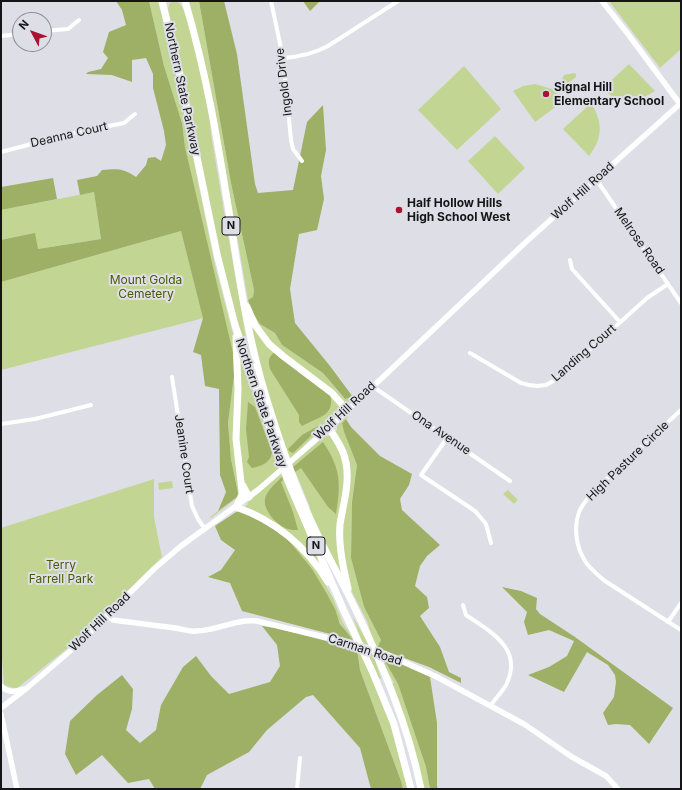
<!DOCTYPE html>
<style>
body{margin:0}
#map{position:relative;width:682px;height:790px;overflow:hidden;background:#dedfe6;font-family:Inter,sans-serif}
canvas{display:block}
.frame{position:absolute;inset:0;border:2px solid #151518;pointer-events:none}
.north{position:absolute;left:12px;top:12px;width:40px;height:40px;box-sizing:border-box;background:#dedfe6;border:1px solid #8e8e94;border-radius:50%;rotate:311deg;font-size:11px;font-weight:700;line-height:16px;text-align:center;color:#151518}
.north::after{content:'';display:block;margin:auto;width:14px;height:18px;background:#a91232;clip-path:polygon(50% 0,100% 100%,50% 72%,0 100%)}
</style>
<div id="map">
<canvas width="682" height="790"></canvas>
<div class="frame"></div>
<div class="north">N</div>
</div>
<script>
const c = document.querySelector('canvas').getContext('2d');
c.lineJoin = 'round';
function fill(path, color) { c.fillStyle = color; c.fill(path, 'evenodd'); }
function strokePath(path, color, width, dash) { c.strokeStyle = color; c.lineWidth = width; c.lineCap = dash ? 'butt' : 'round'; c.setLineDash(dash || []); c.stroke(path); }
function write(font, color, halo, rows, align = 'center') {
  c.font = font + ' Inter,sans-serif'; c.lineWidth = 4; c.setLineDash([]); c.textBaseline = 'middle'; c.strokeStyle = halo; c.fillStyle = color; for (const [text, x, y, turn = 0] of rows) {
    c.save(); c.translate(x, y); c.rotate((+turn || 0) * Math.PI / 180); c.textAlign = isNaN(turn) ? turn : align; if (halo) c.strokeText(text, 0, 0); c.fillText(text, 0, 0); c.restore();
  }
}
fill(new Path2D(`
 M 149,1 L 158,1 L 173,59 L 215,265 L 233,334 L 236,361 L 241,488 L 238,497 L 211,518 L 210,517 L 237,497 L 238,493 L 231,459 L 228,423 L 234,376 L 185,147 L 182,123 L 164,66 Z
 M 173,1 C 185,1 184,18 191,27 L 205,83 L 212,140 L 225,217 L 248,349 L 263,398 C 257,382 250,366 245,349 C 212,237 195,122 168,9 L 169,4 Z
 M 189,1 L 199,1 L 231,183 L 254,290 L 253,297 L 248,300 L 215,109 L 203,56 Z
 M 609,1 L 681,1 L 681,49 L 660,68 Z
 M 629,64 L 655,91 C 636,103 620,104 602,89 Z
 M 464,66 L 501,109 L 457,150 L 418,110 Z
 M 574,73 L 576,74 L 576,77 C 572,80 569,84 563,82 L 562,79 L 564,75 Z
 M 535,84 L 552,89 L 565,100 L 535,122 L 513,91 L 523,86 Z
 M 591,103 C 603,122 603,138 589,156 L 563,129 Z
 M 495,136 L 525,168 L 498,194 L 468,161 Z
 M 94,192 L 101,239 L 38,249 L 1,240 L 1,210 Z
 M 181,231 L 204,318 L 1,370 L 1,282 Z
 M 252,312 L 260,324 L 275,333 L 282,345 L 323,373 L 344,399 L 353,397 L 354,399 L 345,405 L 273,345 L 260,329 Z
 M 250,317 L 257,330 L 330,394 L 341,408 L 339,412 L 290,459 L 265,388 L 256,356 Z
 M 240,353 L 265,426 L 264,428 L 280,470 L 250,492 L 246,490 L 242,474 L 237,443 L 239,354 Z
 M 347,416 L 348,417 L 342,423 L 344,432 L 357,465 L 352,502 L 351,558 L 364,607 L 381,640 L 377,648 L 375,647 L 367,621 L 353,594 L 348,579 L 343,547 L 343,529 L 350,476 L 350,464 L 346,450 L 335,431 L 337,430 L 337,427 L 336,426 Z
 M 326,435 L 327,436 L 331,435 L 342,457 L 345,470 L 342,576 L 309,509 L 310,507 L 292,464 Z
 M 281,474 L 319,561 L 317,562 L 246,508 L 245,506 L 248,504 L 247,503 Z
 M 154,479 L 154,517 L 162,557 L 73,644 L 16,689 L 4,685 L 1,645 L 1,528 Z
 M 172,481 L 173,488 L 159,490 L 158,483 Z
 M 508,490 L 518,500 L 514,504 L 503,494 Z
 M 282,532 L 312,561 L 333,598 L 343,623 L 354,640 C 339,629 336,609 326,593 C 313,571 298,552 282,532 Z
 M 353,617 L 369,645 L 362,643 Z
 M 357,649 L 360,650 L 390,724 L 408,789 L 403,789 L 401,781 L 360,670 Z
 M 366,652 L 373,654 L 381,678 L 379,679 Z
 M 379,656 L 387,658 L 386,663 L 398,684 L 426,767 L 430,789 L 423,789 L 391,684 L 394,683 Z`), '#c3d593');
fill(new Path2D(`
 M 116,1 L 149,1 L 164,66 L 182,123 L 185,147 L 233,353 L 234,376 L 228,423 L 231,459 L 238,493 L 237,497 L 218,511 L 226,492 L 220,475 L 219,389 L 205,386 L 201,355 L 193,352 L 203,318 L 181,231 L 1,282 L 1,240 L 35,233 L 38,249 L 101,239 L 94,192 L 80,195 L 77,180 L 97,176 L 102,170 C 118,169 122,168 136,177 L 146,165 L 148,158 L 155,157 L 161,161 L 166,145 L 164,131 L 153,88 L 153,74 L 146,58 L 132,60 L 132,82 L 112,75 L 86,74 L 88,72 L 101,69 L 108,58 L 103,52 L 109,32 L 126,25 L 122,10 Z
 M 199,1 L 224,1 L 237,54 L 255,184 L 258,193 L 293,190 L 307,122 L 323,105 L 326,150 L 321,176 L 324,199 L 317,230 L 299,234 L 290,289 L 295,323 L 330,366 L 353,397 L 345,399 L 323,373 L 282,345 L 275,333 L 260,324 L 252,312 L 248,300 L 253,297 L 254,290 L 231,183 Z
 M 303,1 L 320,1 L 310,11 Z
 M 53,178 L 57,199 L 1,210 L 1,187 Z
 M 275,352 L 330,394 C 336,416 318,417 302,426 L 299,422 L 299,415 L 270,369 C 268,361 268,357 275,352 Z
 M 248,402 L 255,407 L 272,452 C 271,463 261,466 252,468 L 247,462 L 249,457 L 246,429 Z
 M 346,419 L 351,427 L 380,456 L 412,474 L 409,485 L 400,499 L 402,510 L 440,545 L 427,556 L 420,566 L 415,586 L 427,597 L 429,608 L 420,616 L 440,647 L 449,672 L 461,678 L 461,683 L 429,667 L 377,648 L 381,640 L 364,607 L 351,558 L 352,502 L 357,465 L 344,432 L 342,423 Z
 M 320,425 L 317,430 L 293,453 L 290,452 L 288,449 L 302,435 Z
 M 323,442 C 341,469 341,483 336,514 L 328,507 L 301,468 L 295,472 L 293,467 Z
 M 282,477 L 283,480 L 281,482 L 293,512 L 298,530 C 295,530 291,530 288,529 C 278,526 263,511 265,499 C 266,491 277,482 282,477 Z
 M 241,511 L 282,532 L 312,569 L 327,594 L 335,609 L 340,624 L 353,640 L 242,611 L 230,583 L 208,577 L 221,570 L 235,550 L 221,540 L 215,526 L 236,512 Z
 M 502,587 L 521,591 L 537,598 L 536,609 L 540,614 L 575,637 L 673,708 L 649,744 L 630,725 L 616,724 L 608,725 L 603,713 L 614,697 L 616,682 L 615,675 L 608,665 L 587,652 L 564,692 L 528,675 L 549,667 L 567,656 L 574,641 L 549,630 L 528,635 L 524,622 L 527,612 Z
 M 262,626 L 276,628 L 357,649 L 360,670 L 401,781 L 403,789 L 371,789 L 360,748 L 313,695 L 306,697 L 267,730 L 249,752 L 207,775 L 200,789 L 155,789 L 149,779 L 128,783 L 102,755 L 76,775 L 65,754 L 70,721 L 97,695 L 122,675 L 133,689 L 132,709 L 126,730 L 140,743 L 156,730 L 161,705 L 183,667 L 196,656 L 211,676 L 229,694 L 270,682 L 280,666 L 277,645 Z
 M 387,658 L 430,677 L 437,723 L 437,786 L 438,789 L 430,789 L 426,767 L 398,684 L 386,663 Z`), '#9db065');
strokePath(new Path2D(`
 M 271,1 L 283,58 L 291,140 L 293,149 L 302,161
 M 44,31 L 68,29 L 79,20
 M 1,36 L 20,34
 M 283,58 C 299,57 313,54 328,46 L 398,1
 M 1,152 L 28,145 L 49,138 L 124,123 L 135,114
 M 596,179 L 681,303
 M 570,260 L 572,269 L 620,322
 M 470,353 L 521,383 L 529,385 L 537,386 L 546,385 L 555,380 L 563,374 L 647,298 L 668,284
 M 172,377 L 192,506 L 198,519 L 205,529
 M 372,386 L 510,481
 M 681,410 L 599,486 C 592,494 584,501 580,510 C 573,526 576,547 585,561 C 590,569 598,575 605,581 L 681,630
 M 1,424 L 35,419 L 91,405
 M 447,438 L 421,475 L 475,511 L 486,524 L 491,543
 M 463,605 L 466,615 C 491,632 524,649 506,685 C 502,692 496,698 491,705
 M 668,622 L 681,603
 M 297,789 L 300,758`), '#fff', 4);
strokePath(new Path2D(`
 M 602,1 L 628,34 L 680,104
 M 107,615 L 113,620 C 134,623 154,625 175,628 C 182,629 189,632 196,631 C 218,631 233,619 257,621 L 349,643 L 386,654 L 435,676 L 524,724 L 572,757 L 606,776 L 618,789
 M 1,686 C 8,693 14,692 23,689
 M 1,708 L 27,688 L 76,646 L 154,569 L 181,546 L 258,490 L 329,428 L 527,241 L 681,103
 M 1,714 L 17,789`), '#fff', 5.5);
strokePath(new Path2D(`
 M 162,1 L 179,70 L 217,254 L 235,325 L 288,481 L 344,611 L 373,673 L 394,724 L 411,789
 M 185,1 C 207,74 219,149 231,225 C 240,284 249,343 267,400 C 281,446 297,492 318,536 C 329,558 341,580 352,602 C 381,661 408,724 421,789
 M 247,307 L 255,325 L 269,344 L 283,356 L 332,393 L 347,410
 M 236,337 L 238,389 L 236,439 L 242,491 L 242,495 L 236,507 C 276,521 306,546 328,582
 M 329,428 C 336,439 344,450 346,463 C 350,483 343,505 340,524 C 338,545 343,568 348,588
 M 243,486 L 249,497`), '#fff', 7);
for (const [x, y, r, color] of [
 [546,94,4,"#a91232"],
 [399,210,4,"#a91232"]
]) { const dot = new Path2D(); dot.arc(x, y, r, 0, 2 * Math.PI); c.fillStyle = color; c.fill(dot); strokePath(dot, '#dedfe6', 1.5); }
for (const [x, y, w] of [
 [231,226,18],
 [316,546,18]
]) { const box = new Path2D(); box.roundRect(x - w / 2, y - 9, w, 18, 3); c.fillStyle = '#dedfe6'; c.fill(box); strokePath(box, '#151518', 1); }
write('bold 11px', '#151518', null, [
 ["N",231,226],
 ["N",316,546]
]);
write('12px', '#151518', '#dedfe6', [
 ["Ingold Drive",284,82,-97],
 ["Northern State Parkway",182,89,78],
 ["Deanna Court",69,135,-13],
 ["Wolf Hill Road",583,191,-42],
 ["Melrose Road",639,241,55],
 ["Landing Court",584,353,-41],
 ["Northern State Parkway",261,403,71],
 ["Wolf Hill Road",345,411,-43],
 ["Ona Avenue",441,433,34],
 ["Jeanine Court",184,454,82],
 ["High Pasture Circle",628,461,-44],
 ["Wolf Hill Road",100,622,-44],
 ["Carman Road",365,650,18]
]);
write('bold 12px', '#151518', '#dedfe6', [
 ["Signal Hill",554,87],
 ["Elementary School",554,101],
 ["Half Hollow Hills",407,203],
 ["High School West",407,217]
], 'left');
write('12px', '#4a5a00', '#dedfe6', [
 ["Mount Golda",146,280],
 ["Cemetery",146,294],
 ["Terry",61,565],
 ["Farrell Park",61,579]
]);
</script>
